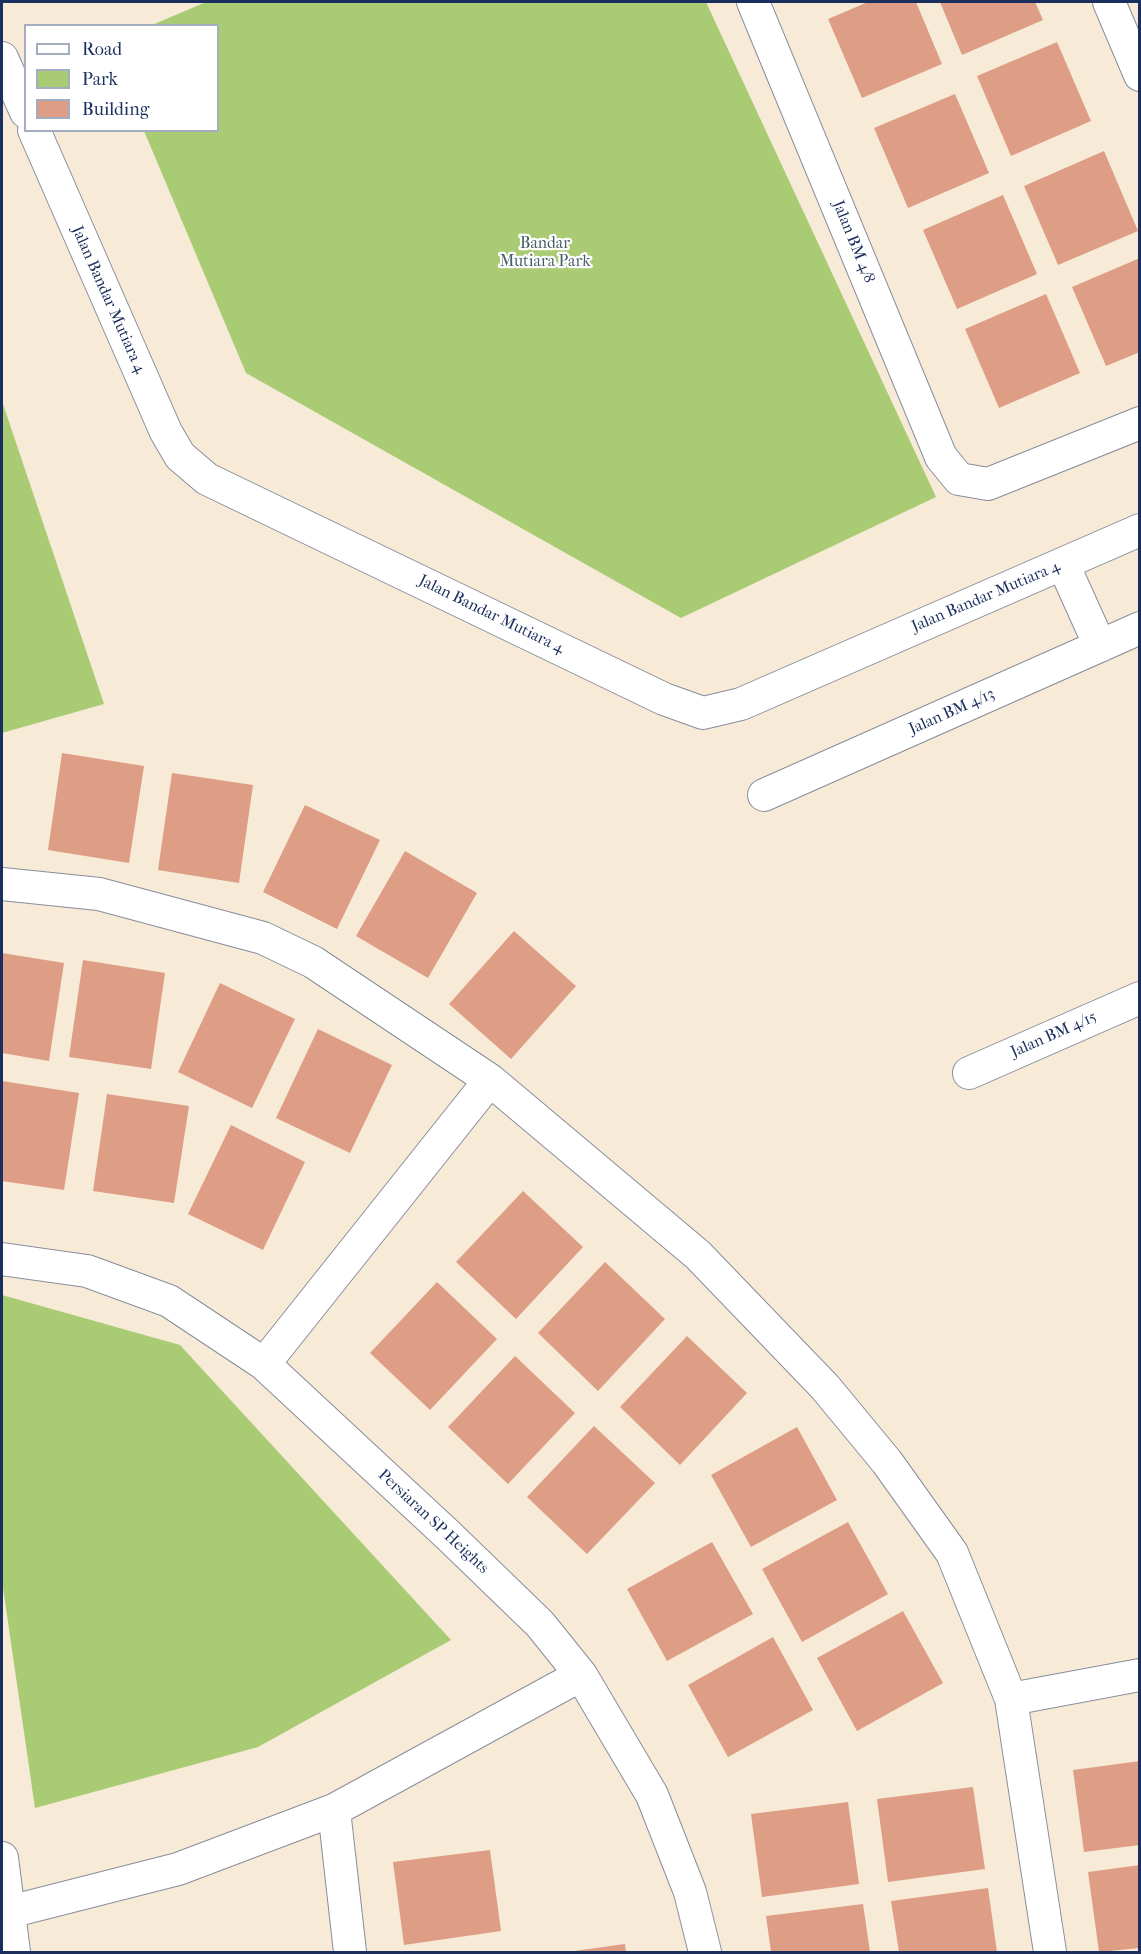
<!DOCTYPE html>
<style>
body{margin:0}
#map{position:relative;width:1141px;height:1954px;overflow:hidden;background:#f7ebd8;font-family:"IM FELL French Canon",serif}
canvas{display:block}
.frame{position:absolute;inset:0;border:3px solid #1b2f5e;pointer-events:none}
.legend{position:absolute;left:24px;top:24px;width:195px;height:108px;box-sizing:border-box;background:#fff;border:2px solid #a4acbf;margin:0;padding:8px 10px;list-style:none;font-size:18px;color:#1b2f5e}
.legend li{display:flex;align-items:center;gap:12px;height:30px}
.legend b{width:30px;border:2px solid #a4acbf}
</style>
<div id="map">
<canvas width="1141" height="1954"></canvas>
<div class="frame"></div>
<ul class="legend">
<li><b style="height:8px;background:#fff"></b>Road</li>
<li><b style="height:16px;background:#a9cb74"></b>Park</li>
<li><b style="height:16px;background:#de9d85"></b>Building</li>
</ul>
</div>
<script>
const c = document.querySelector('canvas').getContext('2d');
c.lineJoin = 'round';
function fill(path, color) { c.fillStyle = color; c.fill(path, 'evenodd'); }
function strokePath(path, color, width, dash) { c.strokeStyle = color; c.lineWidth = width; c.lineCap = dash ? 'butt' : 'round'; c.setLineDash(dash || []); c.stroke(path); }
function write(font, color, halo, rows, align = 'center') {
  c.font = font + ' "IM FELL French Canon",serif'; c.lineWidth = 4.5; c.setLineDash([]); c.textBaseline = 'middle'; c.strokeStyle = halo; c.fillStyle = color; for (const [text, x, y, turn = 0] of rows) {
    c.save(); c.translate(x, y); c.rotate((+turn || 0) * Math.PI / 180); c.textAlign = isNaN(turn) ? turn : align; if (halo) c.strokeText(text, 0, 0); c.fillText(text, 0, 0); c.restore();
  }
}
fill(new Path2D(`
 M 206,2 L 706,2 L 936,497 L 681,618 L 246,373 L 144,131 L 218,130 L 218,26 L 152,25 Z
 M 2,401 L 104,704 L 2,733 Z
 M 2,1295 L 180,1345 L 451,1640 L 258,1747 L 35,1808 L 2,1581 Z`), '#a9cb74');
fill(new Path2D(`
 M 868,2 L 916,2 L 942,64 L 862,98 L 828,19 Z
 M 940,2 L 1035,2 L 1043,20 L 962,55 Z
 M 1057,42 L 1091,121 L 1011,156 L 977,76 Z
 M 955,94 L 989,173 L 908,208 L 874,128 Z
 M 1104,151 L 1138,231 L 1058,265 L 1024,186 Z
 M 1003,195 L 1037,274 L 957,309 L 923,230 Z
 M 1140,258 L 1140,352 L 1106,366 L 1072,287 Z
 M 1046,294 L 1080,373 L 999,408 L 965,329 Z
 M 62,753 L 144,766 L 129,863 L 48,850 Z
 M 172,773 L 253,785 L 239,883 L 158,870 Z
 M 305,805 L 380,840 L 337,929 L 263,892 Z
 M 405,851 L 477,893 L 428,978 L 356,936 Z
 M 514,931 L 576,986 L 511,1059 L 449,1004 Z
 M 2,953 L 64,963 L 49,1061 L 2,1053 Z
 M 83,960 L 165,973 L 151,1069 L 69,1057 Z
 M 220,983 L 295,1019 L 252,1108 L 178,1072 Z
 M 318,1029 L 392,1065 L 350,1153 L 276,1118 Z
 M 2,1081 L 79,1093 L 64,1190 L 2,1181 Z
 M 107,1094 L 189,1106 L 174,1203 L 93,1191 Z
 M 231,1125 L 305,1162 L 263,1250 L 188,1214 Z
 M 523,1191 L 583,1247 L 516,1319 L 456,1262 Z
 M 605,1262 L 665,1319 L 598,1391 L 538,1333 Z
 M 437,1282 L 497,1339 L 430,1410 L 370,1353 Z
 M 687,1336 L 747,1393 L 680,1465 L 620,1407 Z
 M 515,1356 L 575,1413 L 508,1484 L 448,1427 Z
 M 594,1426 L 655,1483 L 587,1554 L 527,1497 Z
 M 797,1427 L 837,1500 L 751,1547 L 711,1475 Z
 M 848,1522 L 888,1594 L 802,1642 L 762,1569 Z
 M 712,1542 L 753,1614 L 667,1661 L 627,1589 Z
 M 903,1611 L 943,1683 L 857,1731 L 817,1658 Z
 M 773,1637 L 813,1710 L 728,1757 L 688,1685 Z
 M 1140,1761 L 1140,1845 L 1084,1852 L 1073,1770 Z
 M 973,1787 L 985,1869 L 888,1882 L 877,1799 Z
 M 848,1802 L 859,1884 L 762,1897 L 751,1814 Z
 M 490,1850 L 501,1931 L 404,1945 L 393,1862 Z
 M 1140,1865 L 1140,1948 L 1099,1952 L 1088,1872 Z
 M 988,1888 L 997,1952 L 899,1952 L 891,1901 Z
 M 863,1904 L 870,1952 L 771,1952 L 766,1916 Z
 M 625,1944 L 626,1952 L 574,1952 L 574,1951 Z`), '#de9d85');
const street = new Path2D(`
 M 753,2 L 941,457 L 959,479 L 988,484 L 1140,423
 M 1109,2 L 1140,75
 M 2,58 L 26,112
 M 34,130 L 166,432 L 180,456 L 207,479 L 664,699 L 703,713 L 741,704 L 1140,530
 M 1063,564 L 1100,646
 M 764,795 L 1140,628
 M 2,884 L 99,894 L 263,938 L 313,962 L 490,1080 L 698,1255 L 825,1387 L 887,1462 L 952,1553 L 1011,1699 L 1050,1952
 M 969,1073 L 1140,998
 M 2,1259 L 87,1271 L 169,1301 L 264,1364 L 448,1535 L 540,1624 L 581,1675 L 652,1795 L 690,1892 L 705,1952
 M 264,1364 L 490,1080
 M 1011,1699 L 1140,1675
 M 334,1810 L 350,1952
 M 2,1858 L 14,1952
 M 9,1912 L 178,1869 L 334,1810 L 581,1675`);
strokePath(street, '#898d9b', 34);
strokePath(street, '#fff', 32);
write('16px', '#1b2f5e', '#fff', [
 ["Jalan BM 4/8",853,242,68],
 ["Jalan Bandar Mutiara 4",108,300,66],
 ["Jalan Bandar Mutiara 4",986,597,-23],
 ["Jalan Bandar Mutiara 4",491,615,26],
 ["Jalan BM 4/13",952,712,-24],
 ["Jalan BM 4/15",1054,1035,-24],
 ["Persiaran SP Heights",433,1522,43]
]);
write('16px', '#465e65', '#fff', [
 ["Bandar",545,244],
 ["Mutiara Park",545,262]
]);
</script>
